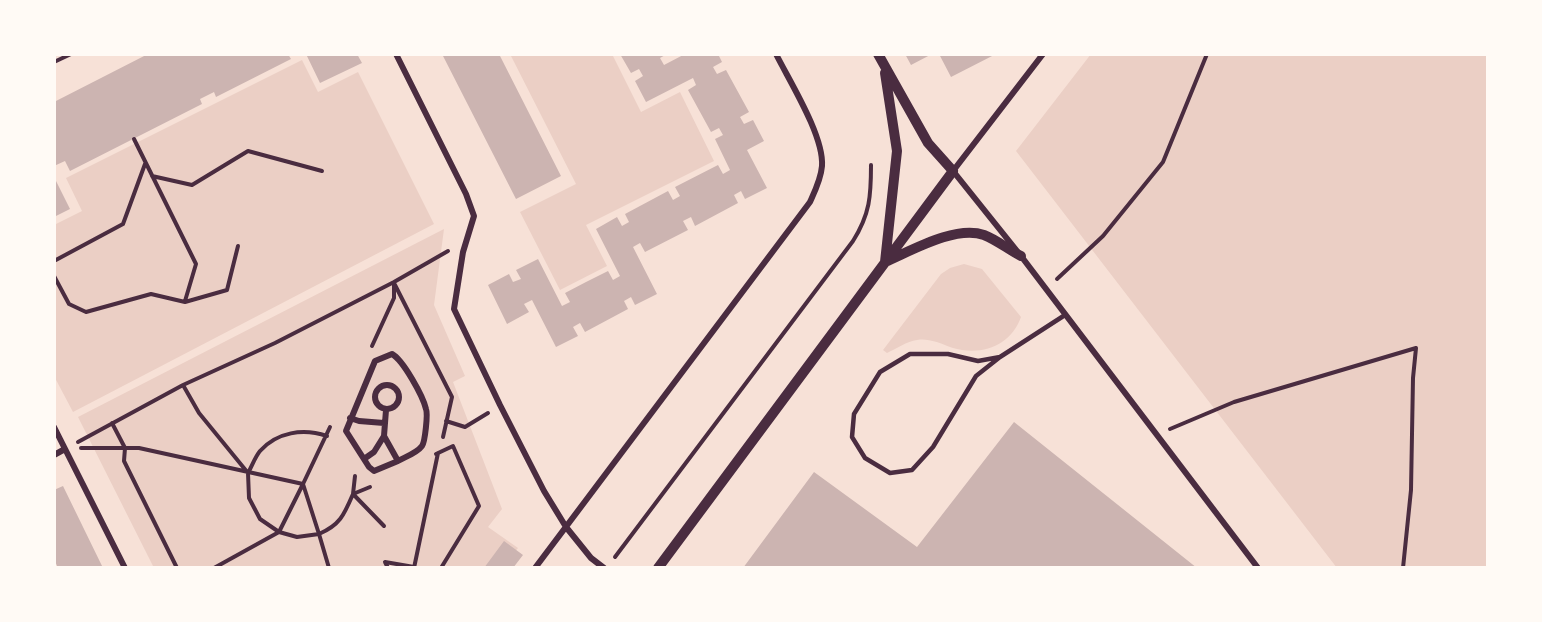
<!DOCTYPE html>
<style>
body{margin:0}
#map{position:relative;width:1542px;height:622px;overflow:hidden;background:#f7e1d7;font-family:"Crimson Pro",serif}
canvas{display:block}
.frame{position:absolute;inset:0;border:56px solid #fffaf5;pointer-events:none}
</style>
<div id="map">
<canvas width="1542" height="622"></canvas>
<div class="frame"></div>
</div>
<script>
const c = document.querySelector('canvas').getContext('2d');
c.lineJoin = 'round';
function fill(path, color) { c.fillStyle = color; c.fill(path, 'evenodd'); }
function strokePath(path, color, width, dash) { c.strokeStyle = color; c.lineWidth = width; c.lineCap = dash ? 'butt' : 'round'; c.setLineDash(dash || []); c.stroke(path); }
fill(new Path2D(`
 M 510,54 L 612,54 L 641,112 L 680,92 L 714,161 L 586,225 L 607,266 L 560,290 L 520,212 L 576,184 Z
 M 1091,54 L 1488,54 L 1488,568 L 1337,568 L 1016,151 Z
 M 302,60 L 318,92 L 358,72 L 434,224 L 73,412 L 54,376 L 54,225 L 82,211 L 66,178 Z
 M 444,229 L 434,305 L 465,376 L 453,382 L 502,509 L 488,527 L 518,548 L 502,568 L 154,568 L 78,417 Z
 M 964,264 L 982,269 L 1021,317 C 1012,342 989,354 962,350 C 947,348 933,337 917,340 C 907,341 896,349 887,353 L 883,350 L 941,274 L 950,268 Z`), '#ebcfc5');
fill(new Path2D(`
 M 148,54 L 288,54 L 291,59 L 216,97 L 214,92 L 200,99 L 202,104 L 70,171 L 65,161 L 54,166 L 54,102 Z
 M 306,54 L 357,54 L 362,63 L 320,83 Z
 M 442,54 L 499,54 L 561,176 L 516,199 Z
 M 620,54 L 667,54 L 660,58 L 664,65 L 685,54 L 718,54 L 722,62 L 713,67 L 717,74 L 726,70 L 749,112 L 740,117 L 744,124 L 753,120 L 764,141 L 747,150 L 767,188 L 745,199 L 741,191 L 734,195 L 738,203 L 695,226 L 691,217 L 683,221 L 688,230 L 645,252 L 640,243 L 633,247 L 657,294 L 635,305 L 631,297 L 624,301 L 628,309 L 585,332 L 580,323 L 573,327 L 578,336 L 556,347 L 532,300 L 524,304 L 529,312 L 507,324 L 488,285 L 509,274 L 513,282 L 521,279 L 516,270 L 538,259 L 562,306 L 570,302 L 565,293 L 586,282 L 608,271 L 613,280 L 620,276 L 596,229 L 617,217 L 622,226 L 629,222 L 625,214 L 668,191 L 673,200 L 680,196 L 675,187 L 718,165 L 723,174 L 730,170 L 715,139 L 723,135 L 719,128 L 711,132 L 688,90 L 696,85 L 693,78 L 646,102 L 635,81 L 643,76 L 639,69 L 631,73 Z
 M 905,54 L 932,54 L 911,65 Z
 M 939,54 L 996,54 L 951,77 Z
 M 54,177 L 70,209 L 54,217 Z
 M 1014,422 L 1197,568 L 743,568 L 814,472 L 917,547 Z
 M 63,486 L 103,568 L 58,568 L 54,559 L 54,490 Z
 M 504,541 L 523,555 L 513,568 L 484,568 Z`), '#ccb4b1');
strokePath(new Path2D(`
 M 54,62 L 71,54
 M 134,139 L 196,264 L 185,301
 M 152,176 L 192,185 L 248,151 L 322,171
 M 54,261 L 123,224 L 145,164
 M 54,276 L 69,304 L 86,312 L 151,294 L 185,302 L 227,290 L 238,246
 M 1057,279 L 1103,236 L 1163,162 L 1207,54
 M 394,283 L 452,397 L 443,437
 M 372,346 L 394,298 L 394,282
 M 183,385 L 199,413 L 248,473 L 249,498 L 260,519 L 279,532 L 297,537 L 319,534 L 329,568
 M 446,421 L 465,427 L 488,413
 M 112,423 L 125,448 L 124,461 L 177,568
 M 1170,429 L 1234,402 L 1416,348 L 1413,378 L 1411,490 L 1403,568
 M 78,442 L 183,385 L 275,343 L 394,282 L 448,251
 M 81,448 L 139,448 L 303,484 L 330,427
 M 436,454 L 453,446 L 479,506 L 441,568
 M 248,473 C 252,466 255,457 260,451 C 277,432 303,428 327,436
 M 355,476 L 353,494 L 384,526
 M 615,557 L 853,241 C 870,214 871,196 871,165
 M 214,568 L 279,532 L 303,484 L 319,534 C 340,525 344,515 353,494 L 370,487
 M 388,568 L 385,562 L 414,567
 M 414,568 L 438,453`), '#4a2c40', 4);
strokePath(new Path2D(`
 M 1000,357 L 978,361 L 948,354 L 910,354 L 880,372 L 854,414 L 852,437 L 865,458 L 890,473 L 912,470 L 933,447 L 976,376 L 1000,357 L 1065,315`), '#4a2c40', 4.5);
strokePath(new Path2D(`
 M 396,54 L 466,194 L 474,216 L 463,252 L 454,309 L 500,405 L 544,491 L 566,527 L 591,558 L 604,568
 M 1043,54 L 953,171 L 1021,256 L 1258,568
 M375 397a12 12 0 1 1 24 0a12 12 0 1 1-24 0Z
 M 350,418 L 359,421 L 384,423
 M 54,427 L 125,568
 M 384,436 L 386,410
 M 54,455 L 65,449
 M 364,459 L 374,452 L 384,436 L 398,461 L 374,471 L 369,467 L 346,431 L 375,361 L 392,354 C 403,360 423,396 426,409 C 428,414 425,442 422,446 C 417,453 405,457 398,461
 M 535,568 L 810,202 C 815,191 821,179 822,166 C 824,136 790,82 776,54`), '#4a2c40', 6);
strokePath(new Path2D(`
 M 885,73 L 897,151 L 885,262
 M 885,262 C 911,251 955,225 984,235 C 997,240 1009,250 1021,256
 M 658,568 L 953,171 L 928,143 L 878,54`), '#4a2c40', 10);
</script>
